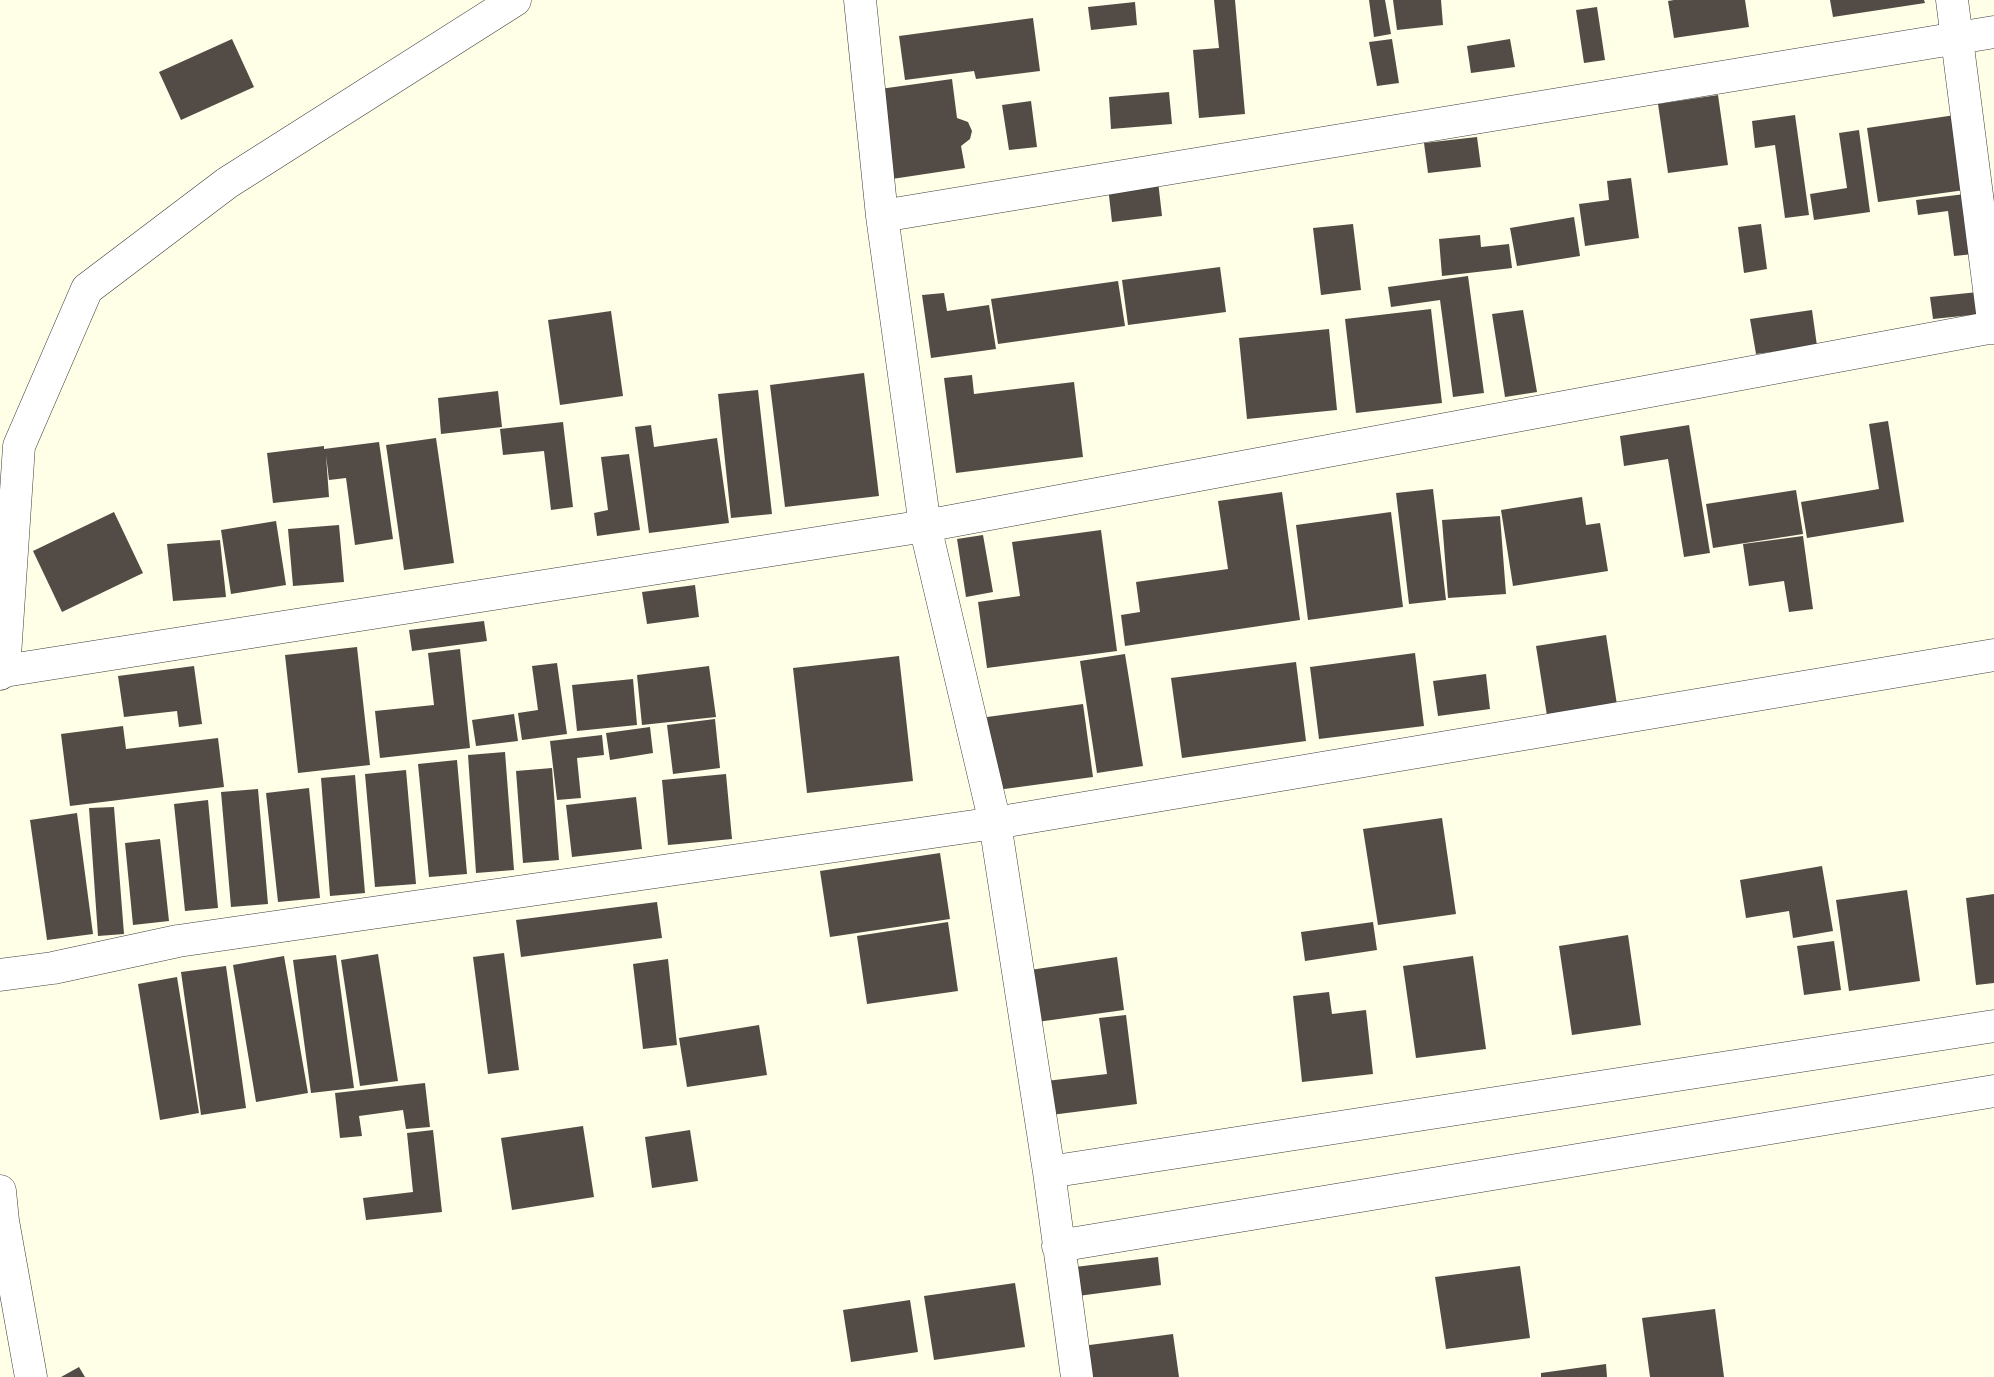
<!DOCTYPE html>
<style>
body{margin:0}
canvas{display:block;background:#fffee6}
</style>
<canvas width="1994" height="1377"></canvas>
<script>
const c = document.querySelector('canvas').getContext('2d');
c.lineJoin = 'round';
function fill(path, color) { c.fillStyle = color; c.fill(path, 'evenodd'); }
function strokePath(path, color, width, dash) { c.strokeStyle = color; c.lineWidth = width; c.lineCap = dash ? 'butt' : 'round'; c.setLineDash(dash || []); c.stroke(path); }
fill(new Path2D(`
 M 1214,0 L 1235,0 L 1245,114 L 1199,118 L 1193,50 L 1219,48 Z
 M 1369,0 L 1385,0 L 1391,34 L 1374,37 Z
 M 1393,0 L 1441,0 L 1443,25 L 1397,30 Z
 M 1674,0 L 1745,0 L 1749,27 L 1674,38 L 1668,1 Z
 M 1830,0 L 1924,0 L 1925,3 L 1833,17 Z
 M 1135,2 L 1137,25 L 1091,30 L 1088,7 Z
 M 1597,7 L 1605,60 L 1584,63 L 1576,10 Z
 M 1033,18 L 1040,71 L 976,79 L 974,71 L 905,80 L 899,36 Z
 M 232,39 L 254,87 L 181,120 L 159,72 Z
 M 1392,39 L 1399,83 L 1377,86 L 1369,42 Z
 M 1510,39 L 1515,67 L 1471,73 L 1467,46 Z
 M 952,79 L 957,118 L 968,122 L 972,131 L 970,139 L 961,146 L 965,168 L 892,179 L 880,89 Z
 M 1169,92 L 1172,124 L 1111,129 L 1109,97 Z
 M 1718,95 L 1728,165 L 1668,173 L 1658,104 Z
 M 1031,101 L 1037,147 L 1009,150 L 1002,105 Z
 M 1962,114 L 1972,189 L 1878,202 L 1867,128 Z
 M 1795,115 L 1809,215 L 1785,218 L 1775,145 L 1755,148 L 1752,121 Z
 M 1859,130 L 1870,212 L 1814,220 L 1810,194 L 1847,188 L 1839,133 Z
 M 1477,137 L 1481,167 L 1428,173 L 1424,143 Z
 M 1631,178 L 1639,238 L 1585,246 L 1579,204 L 1609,200 L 1607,181 Z
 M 1158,181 L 1162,216 L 1112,222 L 1108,187 Z
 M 1965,194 L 1974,254 L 1954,256 L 1948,211 L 1918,215 L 1916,200 Z
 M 1574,217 L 1580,256 L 1517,266 L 1510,228 Z
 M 1353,224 L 1361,290 L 1321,295 L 1313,228 Z
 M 1761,224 L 1767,269 L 1744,273 L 1738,227 Z
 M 1480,235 L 1481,247 L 1509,244 L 1512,268 L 1442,276 L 1439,239 Z
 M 1220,267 L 1226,312 L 1128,325 L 1122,280 Z
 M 1468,276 L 1484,393 L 1453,397 L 1440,300 L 1391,307 L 1388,287 Z
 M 1118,281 L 1125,326 L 998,344 L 991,299 Z
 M 1978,292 L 1981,314 L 1933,319 L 1930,297 Z
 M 944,293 L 947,311 L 989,305 L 996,349 L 931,358 L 922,295 Z
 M 1431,309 L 1442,403 L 1356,413 L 1345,319 Z
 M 1523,310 L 1537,392 L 1505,397 L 1492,314 Z
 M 1812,310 L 1817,346 L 1756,354 L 1750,319 Z
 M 611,311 L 623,396 L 560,405 L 548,320 Z
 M 1329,329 L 1337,410 L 1247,419 L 1239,338 Z
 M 864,373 L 879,496 L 785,507 L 770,385 Z
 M 972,375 L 974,394 L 1074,382 L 1083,457 L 956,473 L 944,378 Z
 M 758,390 L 772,514 L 731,518 L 718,394 Z
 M 498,391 L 502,427 L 441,434 L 438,398 Z
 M 1888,421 L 1904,522 L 1807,538 L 1801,502 L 1879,489 L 1869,424 Z
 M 563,422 L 573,507 L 551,510 L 544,451 L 503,455 L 500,429 Z
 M 651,425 L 654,447 L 717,438 L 729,523 L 649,533 L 635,427 Z
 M 1689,425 L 1710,553 L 1684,557 L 1668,459 L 1624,466 L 1620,436 Z
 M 436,438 L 454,563 L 404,570 L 386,445 Z
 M 379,442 L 393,539 L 355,545 L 346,478 L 329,480 L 326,455 L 329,497 L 273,503 L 267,453 L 324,446 L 324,449 Z
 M 629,454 L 640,530 L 597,536 L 594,513 L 608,510 L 601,457 Z
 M 1433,489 L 1446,600 L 1409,604 L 1396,493 Z
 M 1796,490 L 1803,534 L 1713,548 L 1706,504 Z
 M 1282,492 L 1300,620 L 1125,646 L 1121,615 L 1140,612 L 1136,582 L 1228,569 L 1218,501 Z
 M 1582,497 L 1586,525 L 1600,523 L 1608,571 L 1513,586 L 1501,510 Z
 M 114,512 L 143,573 L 62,612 L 33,551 Z
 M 1391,512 L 1403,607 L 1308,620 L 1296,525 Z
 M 1500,516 L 1506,594 L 1448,598 L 1442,520 Z
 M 276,521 L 286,585 L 231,594 L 221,530 Z
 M 339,525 L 344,582 L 293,586 L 288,529 Z
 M 1101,530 L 1117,651 L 987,668 L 978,602 L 1020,596 L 1012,542 Z
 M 983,535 L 993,592 L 966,597 L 957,539 Z
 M 1803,536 L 1813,609 L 1789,612 L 1784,581 L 1749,586 L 1743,544 Z
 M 220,540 L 226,597 L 173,601 L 167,544 Z
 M 695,585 L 699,617 L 647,624 L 642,592 Z
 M 484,621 L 487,641 L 412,651 L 409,630 Z
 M 1606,635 L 1618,711 L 1548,722 L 1536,646 Z
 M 357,647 L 370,765 L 298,773 L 285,655 Z
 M 460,649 L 470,748 L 380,758 L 375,711 L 434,705 L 428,653 Z
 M 1415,653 L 1424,726 L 1319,739 L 1310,667 Z
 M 1125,654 L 1143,766 L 1097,773 L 1080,661 Z
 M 899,656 L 913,781 L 807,793 L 793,668 Z
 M 1296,662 L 1306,741 L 1182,758 L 1171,678 Z
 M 557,663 L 567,734 L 522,740 L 518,713 L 538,710 L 532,666 Z
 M 194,666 L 202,724 L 179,727 L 177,711 L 124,717 L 118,676 Z
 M 709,666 L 716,717 L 642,725 L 637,675 Z
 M 1486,674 L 1490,709 L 1438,716 L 1433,681 Z
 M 633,679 L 637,725 L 577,731 L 572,685 Z
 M 1083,704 L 1093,777 L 997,790 L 987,717 Z
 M 514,714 L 518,741 L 476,746 L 472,720 Z
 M 715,719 L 720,768 L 673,774 L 667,725 Z
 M 123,726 L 126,749 L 218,738 L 224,787 L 70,806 L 61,734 Z
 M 650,727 L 653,753 L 610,760 L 606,733 Z
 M 602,735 L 604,755 L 577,758 L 581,798 L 557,800 L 550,741 Z
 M 505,752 L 514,870 L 476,873 L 468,755 Z
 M 457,760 L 467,874 L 429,877 L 418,764 Z
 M 552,768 L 559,860 L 523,863 L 516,771 Z
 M 406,770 L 416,884 L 375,887 L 365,774 Z
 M 726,774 L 732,839 L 668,845 L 662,780 Z
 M 355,775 L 365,893 L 330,896 L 321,778 Z
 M 309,788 L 320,898 L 278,902 L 266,793 Z
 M 258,789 L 268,904 L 231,907 L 221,792 Z
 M 636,797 L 642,849 L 572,857 L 566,805 Z
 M 208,800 L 218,908 L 185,911 L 174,804 Z
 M 114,807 L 124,934 L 98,936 L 89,808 Z
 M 77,813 L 93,934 L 47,940 L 30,820 Z
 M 1442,818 L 1456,914 L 1378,925 L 1363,829 Z
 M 160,839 L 169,921 L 133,925 L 125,843 Z
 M 940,853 L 950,919 L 830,937 L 820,871 Z
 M 1822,866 L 1833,931 L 1793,938 L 1789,911 L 1746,918 L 1740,880 Z
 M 1907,890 L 1920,981 L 1849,991 L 1836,900 Z
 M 1994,894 L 1994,983 L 1976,985 L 1966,898 Z
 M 657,902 L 662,938 L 521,957 L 516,920 Z
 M 948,922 L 958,991 L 867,1004 L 857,936 Z
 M 1373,922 L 1377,950 L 1305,961 L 1301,932 Z
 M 1628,935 L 1641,1025 L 1572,1035 L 1559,946 Z
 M 1834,941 L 1841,990 L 1804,995 L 1797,946 Z
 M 504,953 L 519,1070 L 488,1074 L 473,957 Z
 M 378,954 L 398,1081 L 360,1086 L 341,960 Z
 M 336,955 L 354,1088 L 311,1093 L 293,960 Z
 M 284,956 L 308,1093 L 256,1102 L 233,965 Z
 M 1473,956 L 1486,1049 L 1416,1058 L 1403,966 Z
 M 1117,957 L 1124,1010 L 1037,1022 L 1030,970 Z
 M 668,959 L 677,1045 L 643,1049 L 633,964 Z
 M 226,966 L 246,1108 L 201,1115 L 181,972 Z
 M 177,977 L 199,1113 L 160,1120 L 138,984 Z
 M 1329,992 L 1332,1014 L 1366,1010 L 1373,1074 L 1302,1082 L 1293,996 Z
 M 1126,1015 L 1137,1104 L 1051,1115 L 1046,1081 L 1107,1074 L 1099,1018 Z
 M 759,1025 L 767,1075 L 687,1087 L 679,1038 Z
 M 425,1083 L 430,1127 L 406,1129 L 403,1110 L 359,1116 L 362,1136 L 340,1138 L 335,1093 Z
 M 583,1126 L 594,1197 L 512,1210 L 501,1138 Z
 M 433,1130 L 442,1212 L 366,1220 L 363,1198 L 413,1192 L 407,1133 Z
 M 690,1130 L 698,1181 L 652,1188 L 645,1137 Z
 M 1158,1257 L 1161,1285 L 1078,1296 L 1075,1267 Z
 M 1520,1266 L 1530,1338 L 1446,1349 L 1435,1277 Z
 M 1015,1283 L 1025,1347 L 934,1360 L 924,1296 Z
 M 910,1300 L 918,1352 L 851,1362 L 843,1310 Z
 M 1715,1309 L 1724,1377 L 1650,1377 L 1642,1318 Z
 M 1173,1334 L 1179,1377 L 1087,1377 L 1082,1346 Z
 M 1606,1364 L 1607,1377 L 1541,1377 L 1541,1373 Z
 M 79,1367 L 85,1377 L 61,1377 Z`), '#534c46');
const minor = new Path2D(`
 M 860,0 L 882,216 L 925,526 L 995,823 L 1049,1172 L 1077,1377
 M 1952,0 L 1994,328
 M 882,216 L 1994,32
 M 0,661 L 4,671 L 925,526 L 1994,327
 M 0,674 L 4,671 L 19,446 L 87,289 L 227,183 L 515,0
 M 0,975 L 53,968 L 178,941 L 995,823 L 1994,655
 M 1049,1172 L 1994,1026
 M 0,1191 L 3,1221 L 31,1377
 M 1058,1246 L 1994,1091`);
strokePath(minor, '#3d3d3d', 33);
strokePath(minor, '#fff', 32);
</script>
